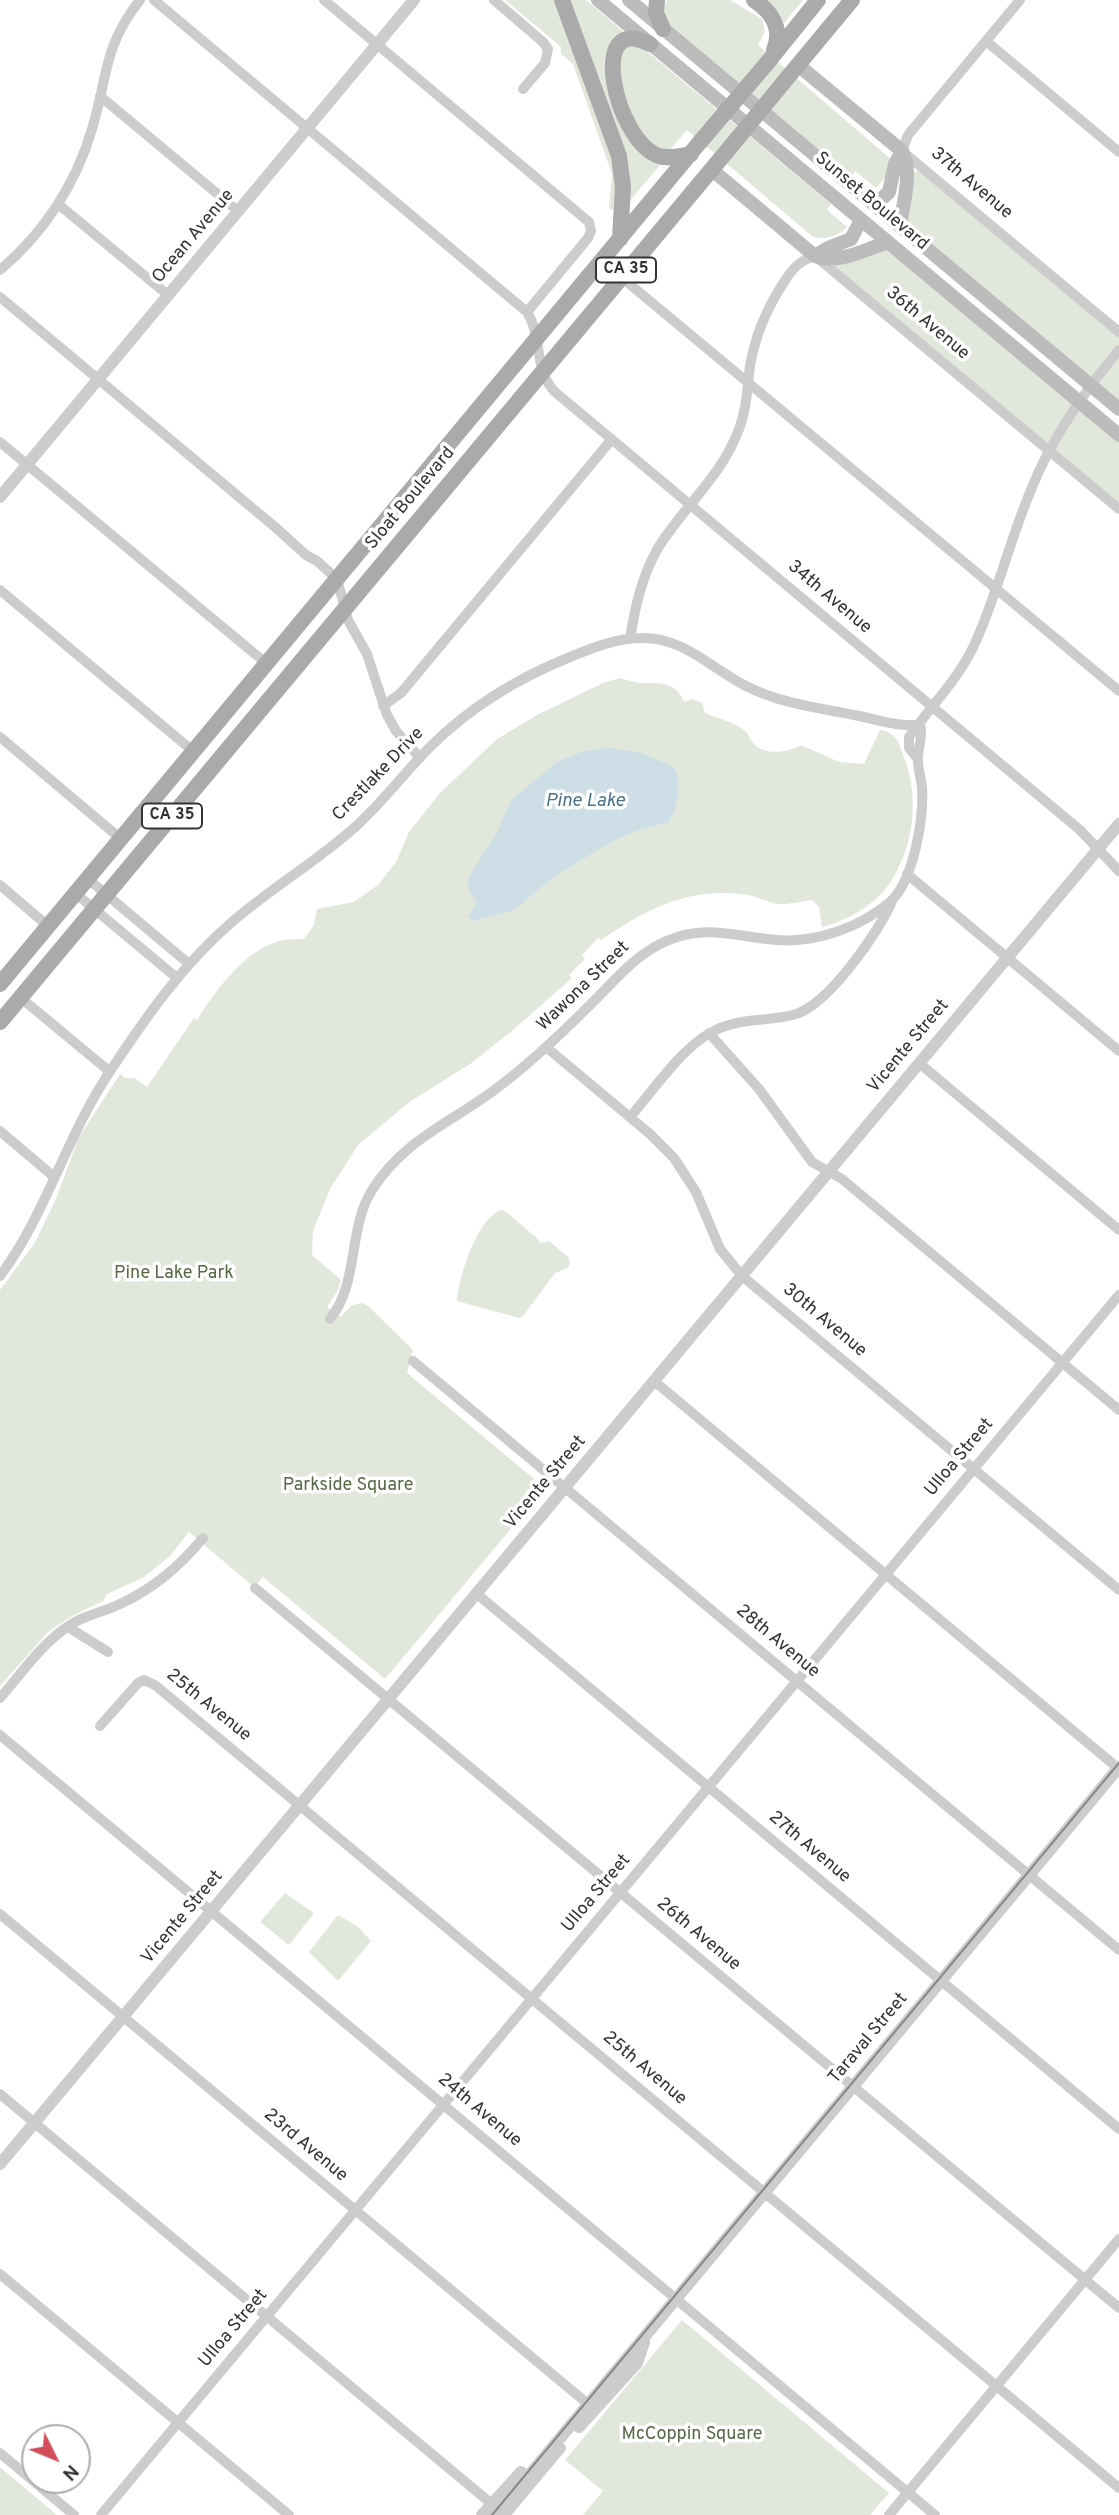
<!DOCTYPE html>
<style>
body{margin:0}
#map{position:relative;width:1119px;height:2515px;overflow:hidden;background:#fff;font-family:Overpass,sans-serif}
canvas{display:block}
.north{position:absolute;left:21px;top:2424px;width:70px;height:70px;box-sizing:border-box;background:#fff;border:2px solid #adadad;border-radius:50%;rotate:133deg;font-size:19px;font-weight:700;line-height:28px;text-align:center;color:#323232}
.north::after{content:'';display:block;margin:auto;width:24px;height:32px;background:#d04d59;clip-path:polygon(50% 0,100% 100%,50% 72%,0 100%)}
</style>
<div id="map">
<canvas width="1119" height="2515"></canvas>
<div class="north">N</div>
</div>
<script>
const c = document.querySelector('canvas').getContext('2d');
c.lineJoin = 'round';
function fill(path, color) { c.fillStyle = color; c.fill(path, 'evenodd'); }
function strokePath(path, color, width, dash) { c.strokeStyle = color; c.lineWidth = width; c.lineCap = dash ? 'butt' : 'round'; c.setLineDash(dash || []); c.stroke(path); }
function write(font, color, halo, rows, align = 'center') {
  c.font = font + ' Overpass,sans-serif'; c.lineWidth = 7; c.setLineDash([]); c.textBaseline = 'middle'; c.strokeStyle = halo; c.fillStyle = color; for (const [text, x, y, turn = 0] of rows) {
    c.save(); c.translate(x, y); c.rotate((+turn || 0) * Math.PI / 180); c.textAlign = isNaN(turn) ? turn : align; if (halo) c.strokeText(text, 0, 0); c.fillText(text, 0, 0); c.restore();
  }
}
fill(new Path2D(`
 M 505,0 L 557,0 L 618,177 L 615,210 L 609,209 L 612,174 L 573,64 L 561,54 L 561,47 Z
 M 566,0 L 586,0 L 626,34 C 617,39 610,42 606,52 C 597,80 630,158 661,164 L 627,204 Z
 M 667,0 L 730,0 L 762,19 L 765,31 L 758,45 L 892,160 L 887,176 L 876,188 L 855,171 L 851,176 L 674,29 C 665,21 659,12 667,0 Z
 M 765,0 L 803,0 L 784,23 L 779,13 Z
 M 633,46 L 644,49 L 831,204 L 827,210 L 847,227 C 839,236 823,241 812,236 L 687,130 L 670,150 C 662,149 655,148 649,143 C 635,129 613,74 620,55 C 622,49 628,47 633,46 Z
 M 925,170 L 1119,332 L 1119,409 L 900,226 L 907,173 Z
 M 888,242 L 1119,435 L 1119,510 L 832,270 L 837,263 Z
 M 620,678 C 627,680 635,683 642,683 C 661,683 676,682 684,702 L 693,699 L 702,703 L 705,713 C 717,718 730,721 741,728 C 749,732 749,739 755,745 C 767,756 789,752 801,745 L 839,762 L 864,764 L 880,730 C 898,733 899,744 905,760 C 919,798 914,844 892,880 C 877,904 849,920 822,927 L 819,907 L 812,900 C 803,901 786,905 779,904 C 769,903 759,897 748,895 C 690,886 648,908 601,940 L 598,938 L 582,955 L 585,959 L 569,975 L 572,978 L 513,1030 L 470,1064 L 408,1103 L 358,1145 L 330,1189 L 313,1231 L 312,1255 L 341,1280 L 338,1290 L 327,1307 L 340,1317 L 352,1305 L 363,1303 L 368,1306 L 413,1350 L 407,1373 L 545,1488 L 385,1679 L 263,1577 L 254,1587 L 189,1532 L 170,1556 L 144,1577 L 107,1594 L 103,1601 L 72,1616 L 49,1631 L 0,1686 L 0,1290 L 34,1244 L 55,1201 L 79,1137 L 120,1074 L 125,1078 L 135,1078 L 147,1087 L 194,1018 L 197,1020 C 216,990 242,954 276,942 C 284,939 295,939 304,939 L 314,925 L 317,909 L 354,902 L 378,885 L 396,862 L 409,832 L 439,794 L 497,739 L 539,714 L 603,683 Z
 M 500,1210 L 505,1211 L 538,1239 L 540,1243 L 549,1241 L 569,1258 L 570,1264 L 568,1268 L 555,1273 L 523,1316 L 519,1318 L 457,1301 C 459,1276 476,1221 500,1210 Z
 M 285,1893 L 314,1913 L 289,1945 L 260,1922 Z
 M 338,1915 L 357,1926 L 371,1941 L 338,1981 L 309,1952 Z
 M 682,2320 L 889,2493 L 870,2515 L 583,2515 L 603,2491 L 565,2460 Z
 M 0,2467 L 57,2515 L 0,2515 Z`), '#e2e7dc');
fill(new Path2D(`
 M 606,747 L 642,753 L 674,767 C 682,783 678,807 669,822 L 639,830 L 613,841 L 555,876 L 514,910 L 473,921 L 468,916 L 476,904 L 476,900 L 469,892 L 468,878 L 498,831 L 510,801 L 557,762 L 581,752 Z`), '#cedee7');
strokePath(new Path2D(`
 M 154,0 L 527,312 C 543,337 533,369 555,392 L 1080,830 L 1119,871
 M 324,0 L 589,222 L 591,231 L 588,238 L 527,312
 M 494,0 L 543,42 L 548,49 L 545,63 L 523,89
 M 1020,0 L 908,135 L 902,151 L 1119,332
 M 986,41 L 1119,152
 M 100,96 L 238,211
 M 58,204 L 168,295
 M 0,270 C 44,233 76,184 92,129 C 108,76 103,47 140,0
 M 621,277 L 1119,691
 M 0,297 L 275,527 L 306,555 L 317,561 L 337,579 L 348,620 L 367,654 L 387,715 L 396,731 L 420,758
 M 0,442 L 267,664
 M 0,590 L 194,752
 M 630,639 C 635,607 642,576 658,548 C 684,506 722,476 739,429 C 747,408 747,388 750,366 C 755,336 767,308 784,282 C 792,269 800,260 815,256 L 1119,509
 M 383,706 L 401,693 L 612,439
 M 0,737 L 121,839
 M 918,759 L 909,748 L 909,737 C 932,704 960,678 976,641 C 998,592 1010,539 1031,490 C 1051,439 1084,392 1119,350
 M 907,874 L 1119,1051
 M 88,879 L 189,964
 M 0,885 L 48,926
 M 75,893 L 177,978
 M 21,998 L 109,1071
 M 709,1033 L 759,1089 L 812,1162 L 842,1179 L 1119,1410
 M 546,1047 L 650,1134 L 674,1158 L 696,1192 L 720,1249 L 742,1276 L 1119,1590
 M 919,1063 L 1119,1230
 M 630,1117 C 653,1091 680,1050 710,1033 C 737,1017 765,1022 793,1015 C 827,1007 879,932 892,901
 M 0,1131 L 53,1176
 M 0,1276 C 47,1213 66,1136 111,1070 C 146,1017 183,964 232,922 C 271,888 316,862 354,828 C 382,803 404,773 430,747 C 470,707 518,678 570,657 C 592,648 617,638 641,638 C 683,637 711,668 746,686 C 781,704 821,708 859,716 C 879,720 899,727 920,725
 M 330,1319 C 360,1281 347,1231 372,1190 C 404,1140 447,1125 493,1091 C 527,1066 558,1037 588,1007 C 612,984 632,957 664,942 C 707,923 735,937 778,940 C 816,943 861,927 890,902 C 914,881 924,817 922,787 C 921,778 918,770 918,761 C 917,748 924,738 920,725
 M 413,1361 L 1119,1950
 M 654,1381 L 1119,1769
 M 255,1588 L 1119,2308
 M 477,1594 L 1119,2129
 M 68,1627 L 108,1652
 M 0,1698 C 22,1673 42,1643 70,1625 C 85,1615 104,1612 120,1604 C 153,1589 180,1566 203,1538
 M 100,1726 L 138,1683 L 144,1680 L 155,1685 L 1119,2488
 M 0,1735 L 935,2515
 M 0,1914 L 588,2404
 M 0,2094 L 505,2515
 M 0,2274 L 289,2515
 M 0,2453 L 74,2515
 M 101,2515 L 1119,1295
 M 505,2515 L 561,2448
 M 889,2515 L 1119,2239`), '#ccc', 10);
strokePath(new Path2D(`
 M 0,497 L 414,0
 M 0,2164 L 1119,824
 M 579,2427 L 637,2363 L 644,2342
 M 482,2515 L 521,2472
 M 496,2515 L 1119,1767`), '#ccc', 12);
strokePath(new Path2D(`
 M 598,0 L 1119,435
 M 629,0 L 1119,409
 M 798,65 L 902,151 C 913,173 903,203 900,226
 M 711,169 L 815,256 C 838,265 866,249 888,242
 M 875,205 L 889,192 L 895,164 L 902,151
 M 815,256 L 828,248 L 851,239 L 861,220`), '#bcbcbc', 14);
strokePath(new Path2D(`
 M 562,0 L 619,156 L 623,187 L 620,239
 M 657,0 L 656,13 L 663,29
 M 754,0 C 772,12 783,29 774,50
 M 650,44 C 586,10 615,141 659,156 C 669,159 681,156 691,154
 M 768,62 L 818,0
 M 788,77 L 852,0
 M 0,984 L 700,142
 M 0,1022 L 737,139`), '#aaa', 16);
strokePath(new Path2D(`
 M 492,2515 L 1119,1763`), '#878787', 2);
strokePath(new Path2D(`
 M 737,139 L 788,77
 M 700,142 L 768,62`), '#aaa', 16);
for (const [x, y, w] of [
 [626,270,60],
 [172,816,60]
]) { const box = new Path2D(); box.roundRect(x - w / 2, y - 12.5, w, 25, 5); c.fillStyle = '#fff'; c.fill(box); strokePath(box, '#323232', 2); }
write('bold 16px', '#323232', null, [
 ["CA 35",626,270],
 ["CA 35",172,816]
]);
write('18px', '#323232', '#fff', [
 ["37th Avenue",971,184,40],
 ["Sunset Boulevard",871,202,40],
 ["Ocean Avenue",194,237,-50],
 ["36th Avenue",927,324,40],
 ["Sloat Boulevard",411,499,-50],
 ["34th Avenue",829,598,40],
 ["Crestlake Drive",379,775,-46],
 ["Wawona Street",584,987,-44],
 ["Vicente Street",909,1047,-50],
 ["30th Avenue",824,1321,40],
 ["Ulloa Street",960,1458,-50],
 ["Vicente Street",546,1483,-50],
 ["28th Avenue",777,1642,40],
 ["25th Avenue",208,1706,39],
 ["27th Avenue",809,1848,40],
 ["Ulloa Street",597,1894,-50],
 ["Vicente Street",183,1918,-50],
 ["26th Avenue",698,1935,40],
 ["Taraval Street",869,2039,-50],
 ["25th Avenue",644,2069,40],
 ["24th Avenue",479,2111,40],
 ["23rd Avenue",305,2146,40],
 ["Ulloa Street",234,2329,-50]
]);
write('18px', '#566844', '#fff', [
 ["Pine Lake Park",174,1274],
 ["Parkside Square",348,1486],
 ["McCoppin Square",692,2435]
]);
write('italic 19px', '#49728a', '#fff', [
 ["Pine Lake",585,802]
]);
</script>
